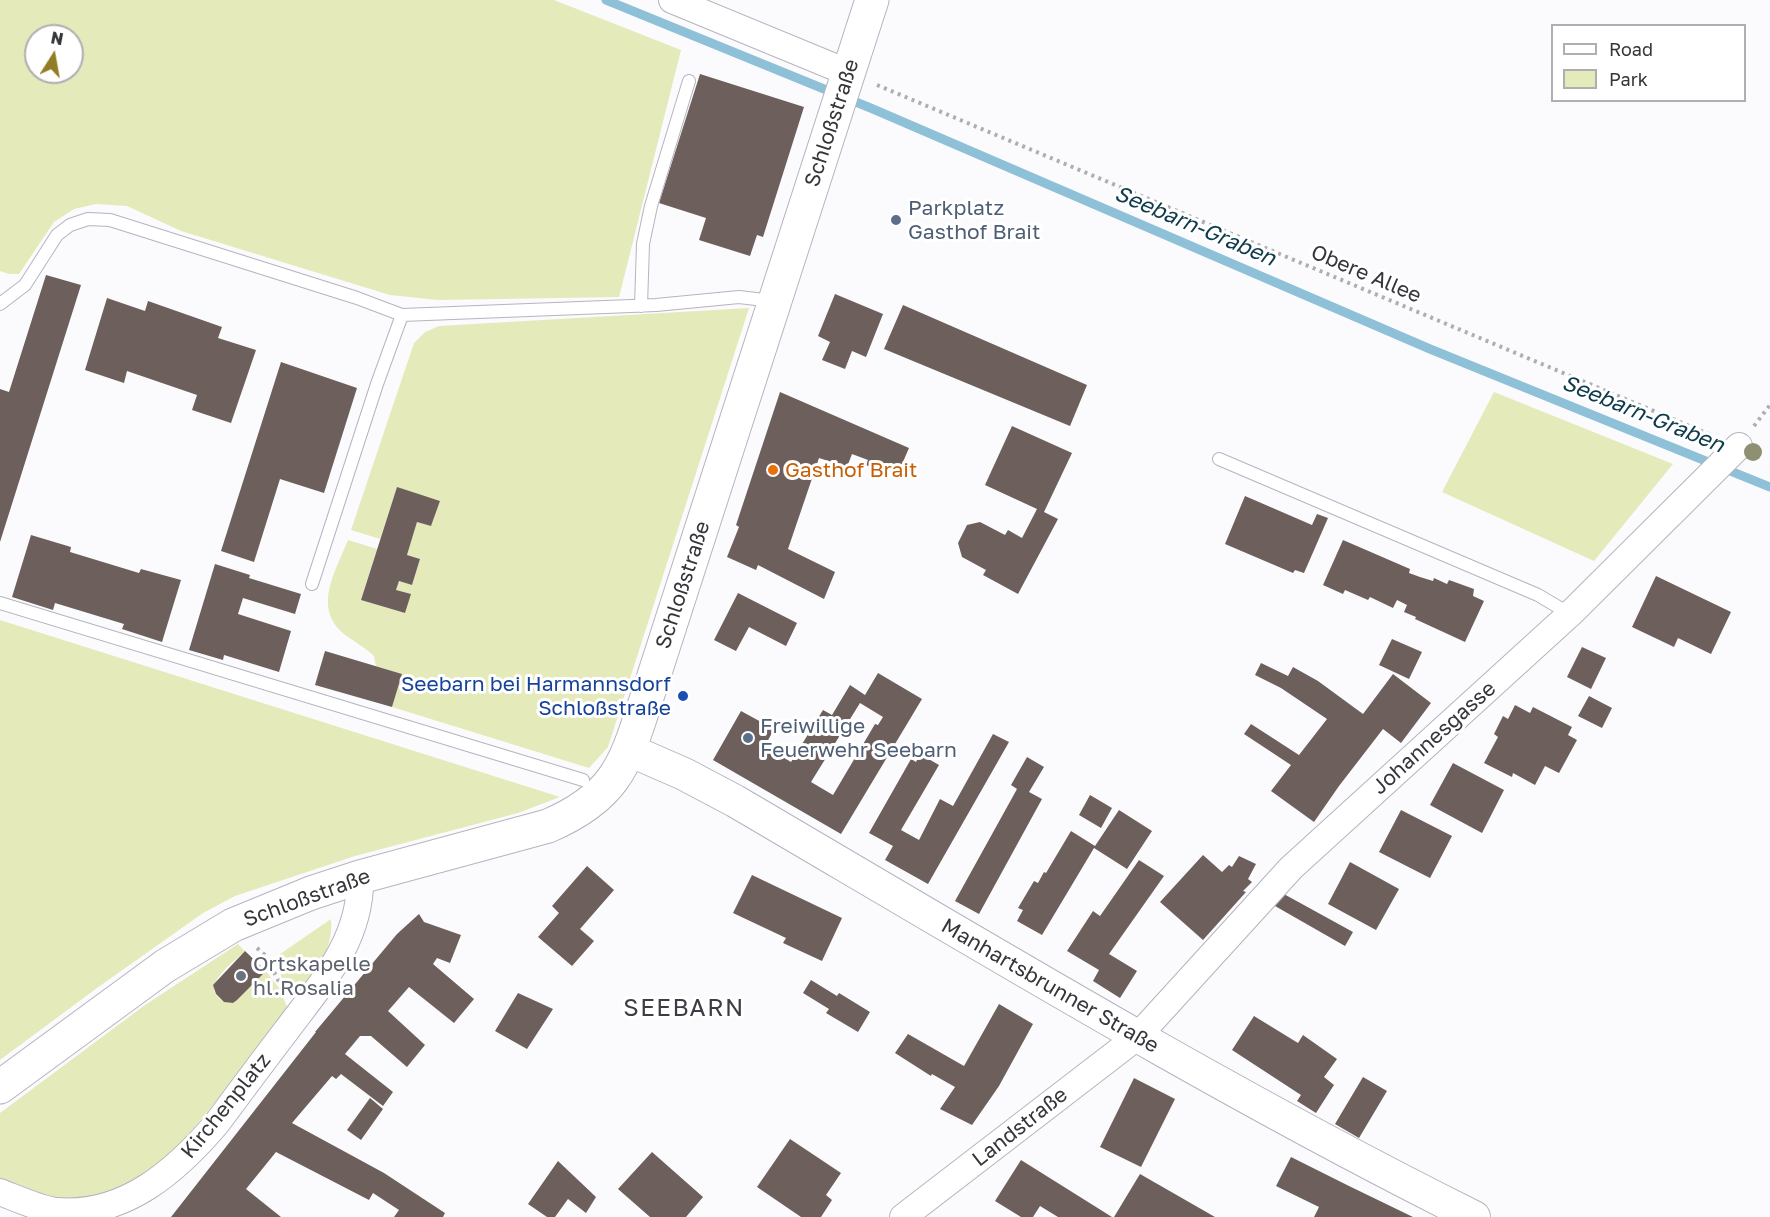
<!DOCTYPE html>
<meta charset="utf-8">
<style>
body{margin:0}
#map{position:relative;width:1770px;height:1217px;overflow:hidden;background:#fbfbfd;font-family:"Golos Text",sans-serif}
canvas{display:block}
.legend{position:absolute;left:1551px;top:24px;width:195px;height:78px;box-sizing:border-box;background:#fff;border:2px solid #afaeb0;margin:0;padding:8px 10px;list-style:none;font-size:18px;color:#36353a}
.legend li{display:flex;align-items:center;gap:12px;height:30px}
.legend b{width:30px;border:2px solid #afaeb0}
.north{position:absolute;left:24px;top:24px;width:60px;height:60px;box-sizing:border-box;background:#fff;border:2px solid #afaeb0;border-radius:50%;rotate:11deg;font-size:16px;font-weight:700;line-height:24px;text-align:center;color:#36353a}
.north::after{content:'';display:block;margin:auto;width:21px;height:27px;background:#917d23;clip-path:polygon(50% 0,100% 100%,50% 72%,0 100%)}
</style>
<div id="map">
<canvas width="1770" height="1217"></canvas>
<ul class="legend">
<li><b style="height:8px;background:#fff"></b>Road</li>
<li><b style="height:16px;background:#e5eaba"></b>Park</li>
</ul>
<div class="north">N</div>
</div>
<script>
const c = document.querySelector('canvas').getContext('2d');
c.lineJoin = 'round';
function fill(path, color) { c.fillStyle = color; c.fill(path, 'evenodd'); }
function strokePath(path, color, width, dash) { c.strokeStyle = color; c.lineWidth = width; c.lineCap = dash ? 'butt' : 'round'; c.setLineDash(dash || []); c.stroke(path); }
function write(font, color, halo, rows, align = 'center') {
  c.font = font + ' "Golos Text",sans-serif'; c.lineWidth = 6; c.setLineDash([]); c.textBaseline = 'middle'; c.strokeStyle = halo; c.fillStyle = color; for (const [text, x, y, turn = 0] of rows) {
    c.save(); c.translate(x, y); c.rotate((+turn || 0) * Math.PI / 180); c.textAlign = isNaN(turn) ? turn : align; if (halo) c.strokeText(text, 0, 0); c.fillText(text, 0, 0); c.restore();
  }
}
fill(new Path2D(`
 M 0,0 L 554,0 L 681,50 L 619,297 L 438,300 L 390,295 L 181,231 L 127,206 L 96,204 L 74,209 L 54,222 L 19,274 L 9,274 L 0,271 ZM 36,36 L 72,36 L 72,72 L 36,72 Z
 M 749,308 L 608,747 L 589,768 L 392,707 L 402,674 L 376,666 L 374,656 C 365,647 354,642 344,634 C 312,607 336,571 348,540 L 377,549 L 361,600 L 405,613 L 410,594 L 396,590 L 399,581 L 412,585 L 420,559 L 407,555 L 417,522 L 431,526 L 440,501 L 397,488 L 380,539 L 351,530 L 414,343 L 425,332 L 439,326 Z
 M 1494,392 L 1673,464 L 1594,561 L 1442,492 Z
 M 0,620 L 38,632 L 560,797 L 518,813 L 355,856 L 235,896 L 203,913 L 97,988 L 0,1060 Z
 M 331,919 C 334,952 313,975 296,1000 C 281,991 279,970 280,954 Z
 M 238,944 L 245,951 C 236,960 206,981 216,995 C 221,1001 225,1003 233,1003 L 266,971 L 279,988 L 288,1009 L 208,1111 L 182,1142 L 163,1161 L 126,1187 L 83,1199 L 62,1198 L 40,1194 L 0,1178 L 0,1113 L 145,1005 Z`), '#e5eaba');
strokePath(new Path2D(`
 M 606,0 L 873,109 L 1430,349 L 1770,487`), '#8ec1d8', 9);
fill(new Path2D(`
 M 700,74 L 804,107 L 763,237 L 757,235 L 750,256 L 699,240 L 706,218 L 659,203 Z
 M 46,275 L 81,285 L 0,542 L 0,389 L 9,392 Z
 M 835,294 L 883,314 L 866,357 L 852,351 L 845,369 L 822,360 L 830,342 L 818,336 Z
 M 107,298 L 145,311 L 148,301 L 222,327 L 218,338 L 256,350 L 231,423 L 192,410 L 197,395 L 127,371 L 124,383 L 85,370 Z
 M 903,305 L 1087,385 L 1070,426 L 884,349 Z
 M 281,362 L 357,388 L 324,493 L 280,479 L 254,562 L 221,551 Z
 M 780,392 L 909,448 L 896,478 L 866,465 L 868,460 L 852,454 L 847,467 L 819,458 L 788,549 L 835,572 L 824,599 L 758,565 L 756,570 L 727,557 L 739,527 L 736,525 Z
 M 1012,426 L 1072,453 L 1044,512 L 1058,519 L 1018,594 L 983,575 L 986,570 L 962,557 L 958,543 L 967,525 L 980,522 L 1005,535 L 1008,530 L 1022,538 L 1037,509 L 985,485 Z
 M 397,487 L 440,501 L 431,526 L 417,522 L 407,555 L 420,559 L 412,585 L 399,581 L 396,590 L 411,594 L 405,613 L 361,600 Z
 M 1245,496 L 1312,525 L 1317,514 L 1328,518 L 1304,573 L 1295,570 L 1293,573 L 1225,544 Z
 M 31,535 L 71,547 L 70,552 L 139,573 L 141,569 L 181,580 L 162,642 L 122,629 L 124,624 L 55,603 L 53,610 L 12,597 Z
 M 1343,540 L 1410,569 L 1409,573 L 1420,577 L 1433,581 L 1434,578 L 1447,584 L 1449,580 L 1474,589 L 1473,596 L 1484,601 L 1465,642 L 1415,619 L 1416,617 L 1404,612 L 1407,605 L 1397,600 L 1393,608 L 1370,597 L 1368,600 L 1345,590 L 1343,594 L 1323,585 Z
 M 215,564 L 250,575 L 249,578 L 301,594 L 295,614 L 243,598 L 238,614 L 291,631 L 279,672 L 224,655 L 223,660 L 189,650 Z
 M 1656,576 L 1731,612 L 1711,654 L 1678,638 L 1674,647 L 1632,627 Z
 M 738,593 L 797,623 L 786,646 L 749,627 L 736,651 L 714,640 Z
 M 1392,639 L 1422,652 L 1409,679 L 1379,665 Z
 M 1582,647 L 1606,658 L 1591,689 L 1567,677 Z
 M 325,651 L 402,674 L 392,707 L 315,685 Z
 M 1261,663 L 1288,676 L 1293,667 L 1318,681 L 1363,714 L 1393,674 L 1431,703 L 1401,743 L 1383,729 L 1339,786 L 1314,822 L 1271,791 L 1291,765 L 1244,734 L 1251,724 L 1299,755 L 1327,719 L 1281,688 L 1255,675 Z
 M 878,673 L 922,699 L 841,834 L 713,760 L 741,711 L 774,729 L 765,746 L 791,762 L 823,710 L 832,715 L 850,685 L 865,695 ZM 860,703 L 883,717 L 878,725 L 875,724 L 833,795 L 811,782 Z
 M 1589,696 L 1612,708 L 1602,728 L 1578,716 Z
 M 1515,705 L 1530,713 L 1533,707 L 1572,727 L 1568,735 L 1577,740 L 1559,773 L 1545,766 L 1535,785 L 1513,773 L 1512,777 L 1484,763 L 1498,737 L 1494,734 L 1503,716 L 1508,719 Z
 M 993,734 L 1009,742 L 928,884 L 885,860 L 893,846 L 869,833 L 911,759 L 916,762 L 920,754 L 939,765 L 901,830 L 919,840 L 940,799 L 953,806 Z
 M 1027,757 L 1044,767 L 1029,792 L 1042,799 L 979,914 L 955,901 L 1017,789 L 1011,785 Z
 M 1453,763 L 1504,790 L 1482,833 L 1430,805 Z
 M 1090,795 L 1112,808 L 1101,828 L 1079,815 Z
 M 1119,810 L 1152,831 L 1127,869 L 1094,848 L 1042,935 L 1017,921 L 1023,910 L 1018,908 L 1034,881 L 1038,883 L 1044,872 L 1046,873 L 1071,831 L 1095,846 Z
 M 1401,810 L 1452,836 L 1430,878 L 1379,852 Z
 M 1203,855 L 1222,872 L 1229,865 L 1232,867 L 1239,856 L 1256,864 L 1248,879 L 1252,882 L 1243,891 L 1246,892 L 1203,940 L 1160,902 Z
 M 1139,860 L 1164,876 L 1109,954 L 1137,971 L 1120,998 L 1093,981 L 1099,970 L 1067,951 L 1093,911 L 1100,916 Z
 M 1350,862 L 1399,889 L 1376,930 L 1328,904 Z
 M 587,866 L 614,890 L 580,929 L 594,941 L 572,966 L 538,937 L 559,913 L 552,906 Z
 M 752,875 L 842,918 L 822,961 L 783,943 L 786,938 L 733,913 Z
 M 1282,893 L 1353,932 L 1345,946 L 1275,906 Z
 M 419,914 L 424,922 L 461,935 L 450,963 L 437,958 L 433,964 L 474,999 L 454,1023 L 409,987 L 388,1011 L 425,1045 L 407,1067 L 371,1036 L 360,1036 L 345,1054 L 393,1092 L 383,1106 L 341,1074 L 336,1079 L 332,1076 L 292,1123 L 384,1173 L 445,1213 L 443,1217 L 394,1217 L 399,1210 L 373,1193 L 369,1200 L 276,1152 L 246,1189 L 281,1217 L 171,1217 L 316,1032 L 315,1032 L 397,934 Z
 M 245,951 L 266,971 L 237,1000 L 233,1003 L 224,1002 L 216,994 L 213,985 Z
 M 811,980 L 837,996 L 839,993 L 870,1012 L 858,1032 L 826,1013 L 829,1009 L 803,993 Z
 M 518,993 L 553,1009 L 527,1049 L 495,1031 Z
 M 999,1004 L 1033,1024 L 999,1086 L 972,1125 L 940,1109 L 955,1087 L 932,1074 L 931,1076 L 895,1053 L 908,1034 L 964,1066 Z
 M 1254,1016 L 1298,1043 L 1303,1035 L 1337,1059 L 1324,1077 L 1334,1085 L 1316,1113 L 1297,1101 L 1301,1095 L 1232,1050 Z
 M 1363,1077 L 1387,1091 L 1359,1138 L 1335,1124 Z
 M 1134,1078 L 1175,1099 L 1141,1167 L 1100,1147 Z
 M 370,1098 L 383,1109 L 361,1140 L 347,1130 Z
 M 790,1139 L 841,1173 L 826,1195 L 832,1200 L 821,1217 L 801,1217 L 757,1187 Z
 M 652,1152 L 703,1197 L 686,1217 L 650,1217 L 618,1189 Z
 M 1291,1157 L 1349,1186 L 1413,1217 L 1314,1217 L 1319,1207 L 1276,1186 Z
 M 1021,1160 L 1112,1217 L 1058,1217 L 1040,1206 L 1033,1217 L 1021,1217 L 995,1201 Z
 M 558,1161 L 596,1197 L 586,1213 L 568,1199 L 555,1217 L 547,1217 L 528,1204 Z
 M 1140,1174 L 1215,1217 L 1114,1217 Z`), '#6c5f5c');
const service = new Path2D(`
 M 0,304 L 25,285 L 57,235 L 70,225 L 88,219 L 110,220 L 357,298 L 402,315
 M 641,306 L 643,244 L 651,206 L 689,81
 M 1219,459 L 1538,595 L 1570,614
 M 312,584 L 377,384 L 402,315 L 656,305 L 739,297 L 773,301
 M 0,603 L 583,780`);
const minor = new Path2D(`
 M 672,0 L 849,73
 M 0,1192 C 18,1199 37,1208 56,1211 C 125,1217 177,1170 217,1123 C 240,1092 263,1061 286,1031 C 321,984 362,939 360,877
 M 903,1217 L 1137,1037 L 1291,868 L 1570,614 L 1739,446`);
const tertiary = new Path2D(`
 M 629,750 L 684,774 L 735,801 C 979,944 1221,1091 1474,1217`);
const secondary = new Path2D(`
 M 0,1087 L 165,966 L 233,925 L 311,893 L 360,877 L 548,826 C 622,794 626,759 650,688 L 872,0`);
strokePath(service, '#b5b4c0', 14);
strokePath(minor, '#b5b4c0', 28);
strokePath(tertiary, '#b5b4c0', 34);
strokePath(secondary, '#b5b4c0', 35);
strokePath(new Path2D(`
 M 877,85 L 1711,435
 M 1754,426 L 1770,405
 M 257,948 L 266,956 L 283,990`), '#aeaeb1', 4, [3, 4.5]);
strokePath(service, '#fff', 12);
strokePath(minor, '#fff', 26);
strokePath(tertiary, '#fff', 32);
strokePath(secondary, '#fff', 33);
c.fillStyle = '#8f9072';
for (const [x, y] of [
 [1753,452]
]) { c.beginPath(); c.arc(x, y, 9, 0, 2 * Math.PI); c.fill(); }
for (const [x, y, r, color] of [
 [896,220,6,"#5c6f8a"],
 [773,470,6,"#e8710a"],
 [683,696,6,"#1a4fb4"],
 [748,738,6,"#5c6f8a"],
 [241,976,6,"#6b7280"]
]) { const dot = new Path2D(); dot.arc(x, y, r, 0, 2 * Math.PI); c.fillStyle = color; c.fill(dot); strokePath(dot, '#fff', 2); }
write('21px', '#36353a', '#fff', [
 ["Schloßstraße",832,123,-72],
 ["Obere Allee",1366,274,23],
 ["Schloßstraße",683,585,-72],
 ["Johannesgasse",1434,738,-42],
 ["Schloßstraße",307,898,-20],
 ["Manhartsbrunner Straße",1050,986,30],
 ["Kirchenplatz",226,1106,-51],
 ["Landstraße",1020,1127,-38]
]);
write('21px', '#4e5e75', '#fff', [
 ["Parkplatz",908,208],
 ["Gasthof Brait",908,232],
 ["Freiwillige",760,726],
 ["Feuerwehr Seebarn",760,750]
], 'left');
write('21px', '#c56008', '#fff', [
 ["Gasthof Brait",785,470]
], 'left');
write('21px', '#164399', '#fff', [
 ["Seebarn bei Harmannsdorf",671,684],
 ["Schloßstraße",671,708]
], 'right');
write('21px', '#5b616d', '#fff', [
 ["Ortskapelle",253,964],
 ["hl.Rosalia",253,988]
], 'left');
write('italic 22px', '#0e3b4c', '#fff', [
 ["Seebarn-Graben",1195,226,23],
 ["Seebarn-Graben",1643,414,22]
]);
c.letterSpacing = '1.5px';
write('24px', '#3d3c46', '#fff', [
 ["SEEBARN",684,1008]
]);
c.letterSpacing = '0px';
</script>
